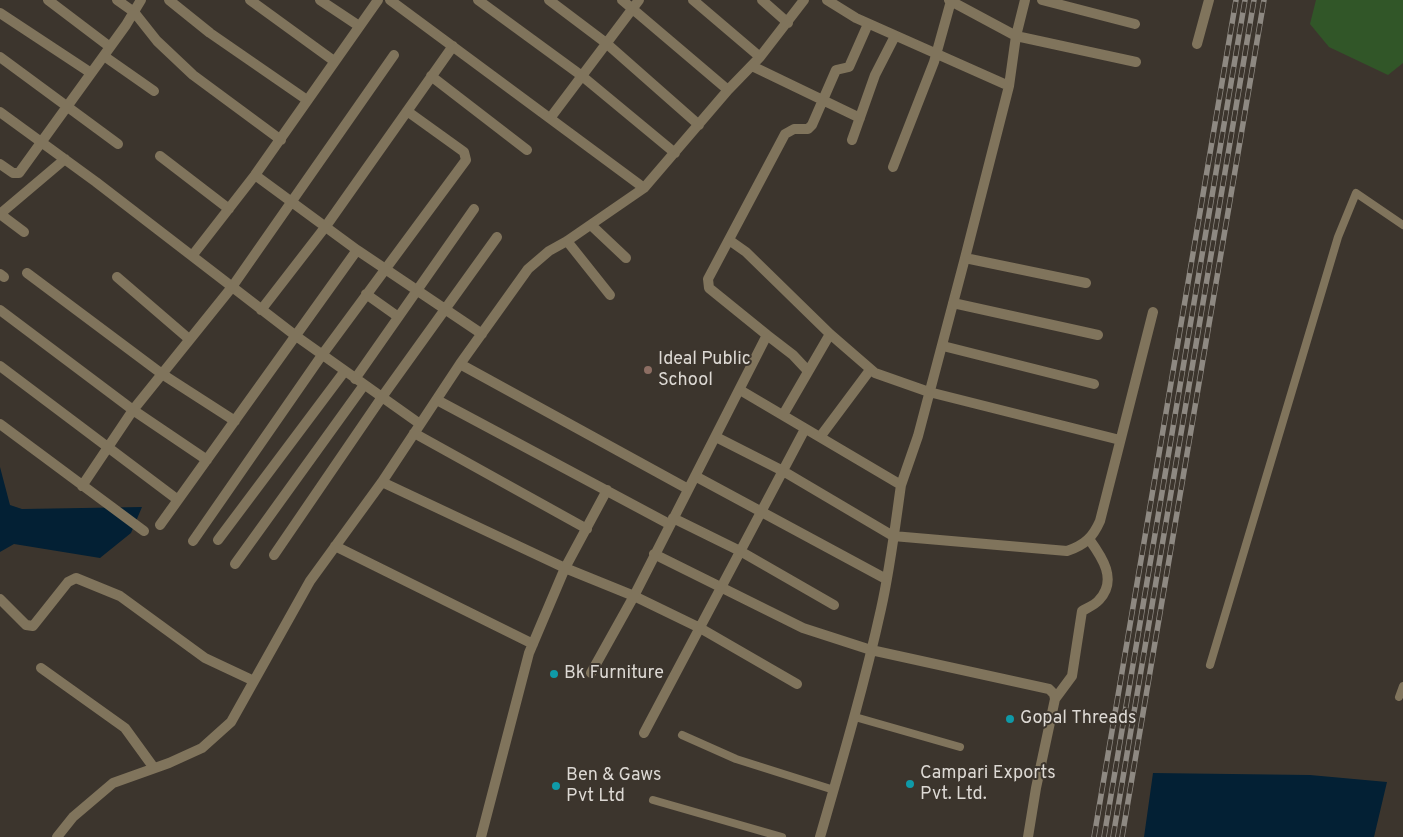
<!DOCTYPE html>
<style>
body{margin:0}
canvas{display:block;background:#3c352d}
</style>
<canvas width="1403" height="837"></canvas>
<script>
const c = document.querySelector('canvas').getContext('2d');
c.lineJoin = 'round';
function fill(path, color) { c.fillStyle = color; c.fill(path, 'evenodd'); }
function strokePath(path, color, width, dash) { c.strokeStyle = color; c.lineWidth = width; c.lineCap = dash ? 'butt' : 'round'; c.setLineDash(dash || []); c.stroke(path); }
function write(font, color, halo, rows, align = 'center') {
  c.font = font + ' Overpass,sans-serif'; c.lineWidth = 4; c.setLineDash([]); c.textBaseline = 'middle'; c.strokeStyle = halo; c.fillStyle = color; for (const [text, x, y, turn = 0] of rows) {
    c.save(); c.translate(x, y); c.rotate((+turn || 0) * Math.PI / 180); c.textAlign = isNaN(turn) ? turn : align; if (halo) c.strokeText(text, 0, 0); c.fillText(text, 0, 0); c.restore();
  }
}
fill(new Path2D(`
 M 1316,0 L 1403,0 L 1403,63 L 1388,75 L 1329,47 L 1310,24 Z`), '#315628');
fill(new Path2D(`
 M 0,467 L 10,505 L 22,509 L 142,507 L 131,533 L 100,558 L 14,544 L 0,552 Z
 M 1153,773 L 1310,775 L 1387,782 L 1374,837 L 1144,837 Z`), '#032034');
strokePath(new Path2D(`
 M 1210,665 L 1338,237 L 1356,193 L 1403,225
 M 1399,697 L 1403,686
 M 855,717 L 960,747
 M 682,735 L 736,759 L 834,790
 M 653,800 L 782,837`), '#80745c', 8);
strokePath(new Path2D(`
 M 48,0 L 110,47
 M 117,0 L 134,12 L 157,41 L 193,75 L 281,140
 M 169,0 L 210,33 L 307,100
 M 250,0 L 334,61
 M 320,0 L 359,26
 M 390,0 L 644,188
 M 478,0 L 582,76 L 675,153
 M 549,0 L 606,43 L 699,125
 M 622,0 L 728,90
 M 693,0 L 760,57
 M 762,0 L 788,23
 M 827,0 L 856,18 L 1009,86
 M 949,0 L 1016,36 L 1136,62
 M 1042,0 L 1135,24
 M 0,13 L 91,73
 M 1197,44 L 1209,0
 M 104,56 L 154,91
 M 0,57 L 118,144
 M 752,66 L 860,118
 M 431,76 L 527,150
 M 0,112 L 96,182 L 296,336 L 420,424
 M 551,117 L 639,0
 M 852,140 L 875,75 L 895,36
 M 160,156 L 229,209
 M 0,164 L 13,173 L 19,173 L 126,25 L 141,0
 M 893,167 L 934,62 L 951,1
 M 255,175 L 357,250 L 482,334
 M 0,214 L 65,159
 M 0,214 L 24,232
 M 591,225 L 626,258
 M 729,240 L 746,252 L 830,334 L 875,373 L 929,392 L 1120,440
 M 567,241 L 610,295
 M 192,256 L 255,175 L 378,0
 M 965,258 L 1086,283
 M 27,273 L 162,374 L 235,421
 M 0,274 L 4,277
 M 117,277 L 189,339
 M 366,294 L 397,316
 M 953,303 L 1098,335
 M 0,310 L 133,410 L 207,460
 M 261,310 L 326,226 L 453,46
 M 767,335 L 793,355 L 808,371
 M 943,346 L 1094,384
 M 460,364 L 688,489
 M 0,366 L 178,500
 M 355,379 L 474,209
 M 740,390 L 901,485 C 895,527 890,569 881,609 C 864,686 842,761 820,837
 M 437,400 L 669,524
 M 783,415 L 830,334
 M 0,424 L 144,531
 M 414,433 L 587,529
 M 716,437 L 783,471 L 893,536 L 1067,551 C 1085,545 1093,537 1100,521 L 1153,312
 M 820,437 L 870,370
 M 695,476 L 886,579
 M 382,482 L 565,568 L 634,596 L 700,628 L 797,684
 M 901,485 L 918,436 L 965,258 L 1009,86 L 1016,36 L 1025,0
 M 82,486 L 133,410 L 232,287 L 394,55
 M 673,518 L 740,551 L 834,605
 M 160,525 L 357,250
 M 218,540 L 344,372
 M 193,541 L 322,355 L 466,160 L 464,152 L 407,111
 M 335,546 L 533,644
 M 654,554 L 803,628 L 871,650 L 1049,689 L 1054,694 L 1055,699 L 1036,788 L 1028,837
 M 274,555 L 382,397 L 497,237
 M 235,564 L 364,385
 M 0,599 L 26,625 L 33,626 L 68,582 L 76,578 L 120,596 L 205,658 L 254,681
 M 41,668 L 125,728 L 154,768
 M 591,673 L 634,596 L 767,335 L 709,288 L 708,279 L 785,134 L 794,129 L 808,129 L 812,125 L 836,70 L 849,67 L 868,24
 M 1055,699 L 1072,676 L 1082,611 C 1087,608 1095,605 1099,600 C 1118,580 1102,557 1089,539
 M 644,733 L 805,429
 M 57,837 L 73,817 L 113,783 L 169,763 L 202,748 L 231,722 L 310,581 L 382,482 L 460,364 L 528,269 L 549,251 L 567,241 L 644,188 L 728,90 L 760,57 L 804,0
 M 481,837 L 529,653 L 565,568 L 607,490`), '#80745c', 10);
const rail = new Path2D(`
 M 1094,837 L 1236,0
 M 1104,837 L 1245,0
 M 1113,837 L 1254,0
 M 1122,837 L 1264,0`);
strokePath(rail, '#8e8982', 5.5);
strokePath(rail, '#3c352d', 4, [11]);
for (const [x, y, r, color] of [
 [648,370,5,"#8d6e63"],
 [554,674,5,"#0f9aa8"],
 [1010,719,5,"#0f9aa8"],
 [910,784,5,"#0f9aa8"],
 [556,786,5,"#0f9aa8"]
]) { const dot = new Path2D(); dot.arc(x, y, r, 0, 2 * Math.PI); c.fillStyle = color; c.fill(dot); strokePath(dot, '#3c352d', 2); }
write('18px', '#ddd9d4', '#3c352d', [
 ["Ideal Public",658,360],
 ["School",658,381],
 ["Bk Furniture",564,674],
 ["Gopal Threads",1020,719],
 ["Campari Exports",920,774],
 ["Pvt. Ltd.",920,795],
 ["Ben & Gaws",566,776],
 ["Pvt Ltd",566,797]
], 'left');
</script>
